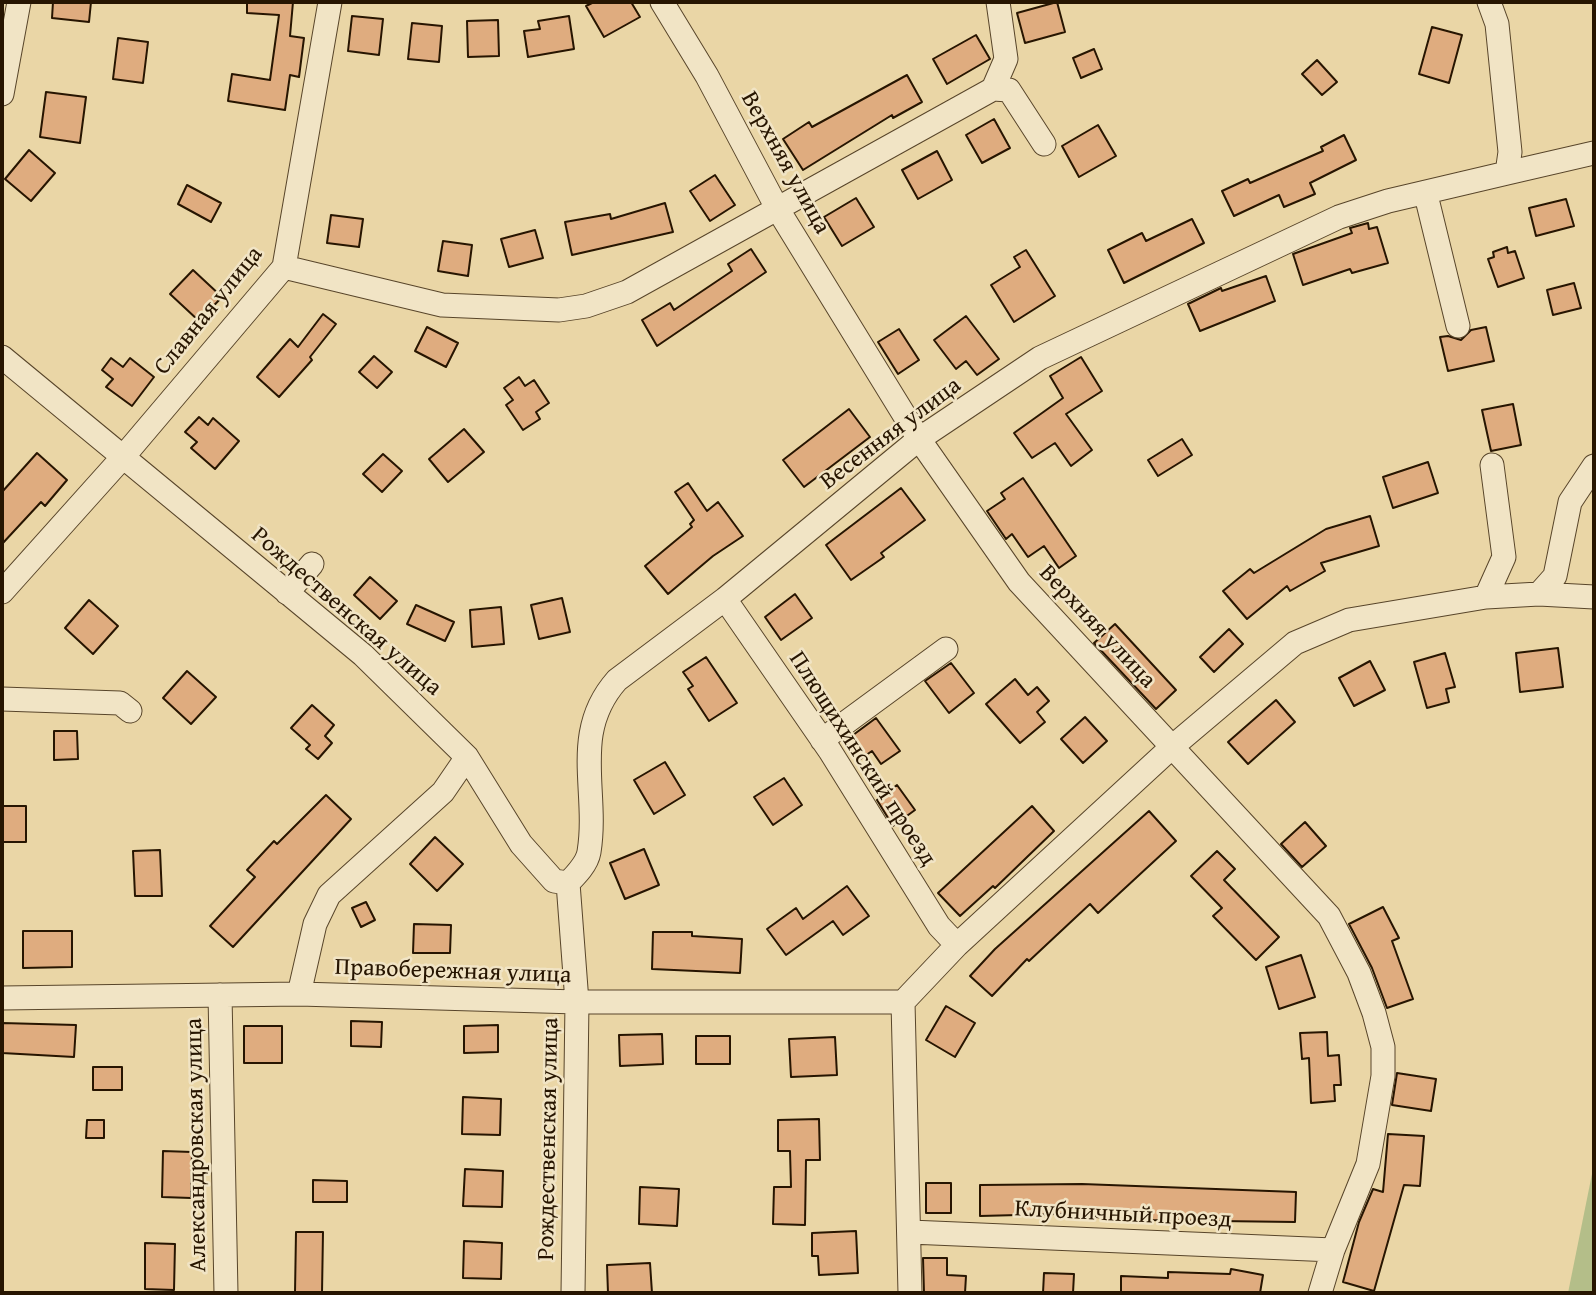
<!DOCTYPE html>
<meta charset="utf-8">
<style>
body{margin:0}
#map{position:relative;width:1596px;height:1295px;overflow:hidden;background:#ead6a6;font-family:"Gentium Book Plus",serif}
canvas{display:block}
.frame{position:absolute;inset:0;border:4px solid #271501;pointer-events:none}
</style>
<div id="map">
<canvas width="1596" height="1295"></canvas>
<div class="frame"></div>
</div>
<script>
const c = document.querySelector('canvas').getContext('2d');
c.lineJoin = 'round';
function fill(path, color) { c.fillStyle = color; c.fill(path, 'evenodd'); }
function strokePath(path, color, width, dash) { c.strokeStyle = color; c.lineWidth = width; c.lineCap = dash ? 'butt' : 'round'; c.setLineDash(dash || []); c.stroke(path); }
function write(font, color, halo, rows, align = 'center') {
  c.font = font + ' "Gentium Book Plus",serif'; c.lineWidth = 5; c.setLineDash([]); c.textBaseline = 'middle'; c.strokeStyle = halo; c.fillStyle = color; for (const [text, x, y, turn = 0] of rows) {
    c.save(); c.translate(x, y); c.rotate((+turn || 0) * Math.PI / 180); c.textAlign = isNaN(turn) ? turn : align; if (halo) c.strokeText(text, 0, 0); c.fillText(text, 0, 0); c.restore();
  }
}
fill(new Path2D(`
 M 1594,1164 L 1594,1293 L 1568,1293 Z`), '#b4be89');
const building = new Path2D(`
 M 53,2 L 91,2 L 89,22 L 52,18 Z
 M 247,2 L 293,2 L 290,36 L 304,38 L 299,77 L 290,75 L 285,110 L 228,101 L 232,74 L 270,80 L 279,15 L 247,13 Z
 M 594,2 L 631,2 L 640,17 L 604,37 L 586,6 Z
 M 1057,2 L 1065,32 L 1025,43 L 1017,13 Z
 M 352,16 L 383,19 L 379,55 L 348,51 Z
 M 569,16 L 574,49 L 528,57 L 524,31 L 540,29 L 538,21 Z
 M 498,20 L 499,56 L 468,57 L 467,21 Z
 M 412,23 L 442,26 L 439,62 L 408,59 Z
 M 1432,27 L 1462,35 L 1449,83 L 1419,74 Z
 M 976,35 L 990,59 L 947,84 L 933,59 Z
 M 118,38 L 148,42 L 143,83 L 113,79 Z
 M 1094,49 L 1102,69 L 1081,78 L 1073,58 Z
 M 1317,60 L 1337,82 L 1322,95 L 1302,74 Z
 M 907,75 L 922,102 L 893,118 L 892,115 L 803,170 L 783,139 L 809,122 L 812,127 Z
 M 46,92 L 86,97 L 80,143 L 40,137 Z
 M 994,119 L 1010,148 L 982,163 L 966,135 Z
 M 1098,125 L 1116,156 L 1079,177 L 1062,146 Z
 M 1344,135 L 1356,160 L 1310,183 L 1315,194 L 1284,207 L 1279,195 L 1234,216 L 1222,191 L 1248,179 L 1250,183 L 1323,151 L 1321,147 Z
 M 29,150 L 55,173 L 31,201 L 5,179 Z
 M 937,151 L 952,180 L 918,199 L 902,170 Z
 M 715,175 L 735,205 L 710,221 L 690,191 Z
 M 187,185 L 221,203 L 211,222 L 178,204 Z
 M 856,198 L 874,227 L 842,246 L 824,217 Z
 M 1566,199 L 1574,226 L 1536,236 L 1529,208 Z
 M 665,203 L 673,232 L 572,255 L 565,222 L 610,214 L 611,219 Z
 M 331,215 L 363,219 L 359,247 L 327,243 Z
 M 1192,219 L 1204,243 L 1124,283 L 1108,250 L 1142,233 L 1146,241 Z
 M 1368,223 L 1369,229 L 1377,227 L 1388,263 L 1352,273 L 1350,269 L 1303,285 L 1293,254 L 1352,233 L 1350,228 Z
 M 535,230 L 543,258 L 509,267 L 501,239 Z
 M 443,241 L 472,245 L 468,276 L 438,271 Z
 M 1507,247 L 1508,253 L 1515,251 L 1524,278 L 1498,287 L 1488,259 L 1494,257 L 1493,252 Z
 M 751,249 L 766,272 L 657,346 L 642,320 L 670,303 L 674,310 L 732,271 L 728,264 Z
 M 1026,250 L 1055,296 L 1014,322 L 991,285 L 1020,267 L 1014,257 Z
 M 193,270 L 222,297 L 199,321 L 170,294 Z
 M 1266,276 L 1275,301 L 1200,331 L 1188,304 L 1221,288 L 1222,291 Z
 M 1574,283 L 1581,308 L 1553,315 L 1547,290 Z
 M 323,314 L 336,324 L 310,357 L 312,360 L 279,397 L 257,377 L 290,339 L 298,347 Z
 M 966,316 L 999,359 L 977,375 L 966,361 L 956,369 L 934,340 Z
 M 427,327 L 458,343 L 446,367 L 415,351 Z
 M 1486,327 L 1494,361 L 1448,371 L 1440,337 L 1448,336 L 1461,340 L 1471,330 Z
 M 899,329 L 919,360 L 898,374 L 878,342 Z
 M 374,356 L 392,372 L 377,388 L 359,372 Z
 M 1081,357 L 1102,391 L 1066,414 L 1092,450 L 1071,466 L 1055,443 L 1032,458 L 1014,433 L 1063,398 L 1050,376 Z
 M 111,358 L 123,367 L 130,358 L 154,377 L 132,406 L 106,387 L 113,379 L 102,370 Z
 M 519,377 L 525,386 L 534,380 L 549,403 L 536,412 L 540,419 L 523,430 L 506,405 L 513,400 L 504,388 Z
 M 1513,404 L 1521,445 L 1491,451 L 1482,410 Z
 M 849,409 L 870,437 L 804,487 L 783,460 Z
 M 199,417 L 208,425 L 213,418 L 239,441 L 215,469 L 191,448 L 197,442 L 185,432 Z
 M 464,429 L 484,452 L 448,482 L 429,459 Z
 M 1182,439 L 1192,455 L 1158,476 L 1148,460 Z
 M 37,453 L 67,480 L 45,506 L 41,502 L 2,544 L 2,492 Z
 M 383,454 L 402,471 L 382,492 L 363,474 Z
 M 1428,462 L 1438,493 L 1393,508 L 1383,477 Z
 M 1023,478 L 1076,556 L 1059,568 L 1044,546 L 1028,557 L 1012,534 L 1006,539 L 987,511 L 1005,499 L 1001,493 Z
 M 688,483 L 707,511 L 718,502 L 743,536 L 713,556 L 668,594 L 645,566 L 692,527 L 690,524 L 694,520 L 675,492 Z
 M 901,488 L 925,520 L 881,553 L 884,557 L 851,580 L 826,545 Z
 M 1370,516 L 1379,546 L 1321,563 L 1325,571 L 1290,591 L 1287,586 L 1247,619 L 1223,591 L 1250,569 L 1254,573 L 1326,529 Z
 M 370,577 L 397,601 L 380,619 L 354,595 Z
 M 795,594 L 812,618 L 781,640 L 765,617 Z
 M 562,598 L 570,632 L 539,639 L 531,605 Z
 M 89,600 L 118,626 L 93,654 L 65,628 Z
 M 416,605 L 454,622 L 445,641 L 407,624 Z
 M 501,607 L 504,644 L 472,647 L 470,610 Z
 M 1115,624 L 1176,690 L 1156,709 L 1094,643 Z
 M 1229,629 L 1243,644 L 1214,672 L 1200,657 Z
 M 1558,648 L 1563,687 L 1520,692 L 1516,653 Z
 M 1445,653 L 1455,687 L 1446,689 L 1449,702 L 1427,708 L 1414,662 Z
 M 706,657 L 737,703 L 709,721 L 688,689 L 693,686 L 683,672 Z
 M 1370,661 L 1385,690 L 1354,706 L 1339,678 Z
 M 951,663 L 974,693 L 949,713 L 925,681 Z
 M 187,671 L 216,697 L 191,724 L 163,698 Z
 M 1015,679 L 1028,695 L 1037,687 L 1049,701 L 1037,712 L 1045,722 L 1020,743 L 986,704 Z
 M 1276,700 L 1295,722 L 1248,764 L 1228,742 Z
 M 312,705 L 334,725 L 325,736 L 332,743 L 318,759 L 306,749 L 310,745 L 291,728 Z
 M 1085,717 L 1107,741 L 1083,763 L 1061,739 Z
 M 876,718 L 900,751 L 881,764 L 872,751 L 859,760 L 845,741 Z
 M 54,731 L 77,731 L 78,759 L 54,760 Z
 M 665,762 L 685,795 L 654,814 L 634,780 Z
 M 784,778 L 802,805 L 773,825 L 754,797 Z
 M 897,785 L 915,810 L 893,826 L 877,800 Z
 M 326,795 L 351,819 L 233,947 L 210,926 L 255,877 L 247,870 L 274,841 L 277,844 Z
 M 2,806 L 26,806 L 26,842 L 2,842 Z
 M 1032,806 L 1054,831 L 995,888 L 993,886 L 960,916 L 938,893 Z
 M 1149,811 L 1176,841 L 1098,913 L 1090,904 L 1029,961 L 1027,959 L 992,996 L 970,976 L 995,949 Z
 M 1305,822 L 1326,846 L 1302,867 L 1281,844 Z
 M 435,837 L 463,864 L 437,891 L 410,864 Z
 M 644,849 L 659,885 L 625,899 L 610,863 Z
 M 160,850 L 162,896 L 135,896 L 133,851 Z
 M 1217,851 L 1235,869 L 1224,880 L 1279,937 L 1256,960 L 1213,916 L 1222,908 L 1191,876 Z
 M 847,886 L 869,916 L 843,935 L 833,921 L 786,955 L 767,929 L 796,908 L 803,919 Z
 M 366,902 L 375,920 L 361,927 L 352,908 Z
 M 1383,907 L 1399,938 L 1392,941 L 1413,999 L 1387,1008 L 1372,968 L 1349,924 Z
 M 414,924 L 451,925 L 450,953 L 413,953 Z
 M 23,931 L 72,931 L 72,967 L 23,968 Z
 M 653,932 L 692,932 L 692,936 L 742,939 L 740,973 L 652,969 Z
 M 1301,955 L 1315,997 L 1279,1009 L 1266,967 Z
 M 946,1006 L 975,1023 L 955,1057 L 926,1040 Z
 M 351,1021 L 382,1022 L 381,1047 L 351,1046 Z
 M 2,1023 L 76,1025 L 74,1057 L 2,1053 Z
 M 498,1025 L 498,1052 L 464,1053 L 464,1026 Z
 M 244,1026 L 282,1026 L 282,1063 L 244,1063 Z
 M 1327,1032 L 1328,1056 L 1339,1055 L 1341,1085 L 1334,1085 L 1335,1101 L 1311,1103 L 1309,1058 L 1302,1059 L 1300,1033 Z
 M 662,1034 L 663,1064 L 620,1066 L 619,1035 Z
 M 696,1036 L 730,1036 L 730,1064 L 696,1064 Z
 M 835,1037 L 837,1075 L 791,1077 L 789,1039 Z
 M 93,1067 L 122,1067 L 122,1090 L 93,1090 Z
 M 1397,1073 L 1436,1079 L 1431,1111 L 1392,1105 Z
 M 463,1097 L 501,1099 L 500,1135 L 462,1134 Z
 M 819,1119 L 820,1160 L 806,1160 L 805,1225 L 773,1224 L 774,1187 L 791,1187 L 790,1151 L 778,1151 L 778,1120 Z
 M 87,1120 L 104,1120 L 104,1138 L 86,1138 Z
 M 1388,1134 L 1424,1136 L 1420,1186 L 1404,1185 L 1374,1291 L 1343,1282 L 1359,1222 L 1373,1189 L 1383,1192 Z
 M 163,1151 L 192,1152 L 191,1198 L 162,1197 Z
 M 465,1169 L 503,1171 L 502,1207 L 463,1206 Z
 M 313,1180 L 347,1181 L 347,1202 L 313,1202 Z
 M 926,1183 L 951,1183 L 951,1213 L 926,1213 Z
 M 1082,1184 L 1296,1192 L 1295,1222 L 1142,1220 L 1095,1217 L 1095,1213 L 980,1216 L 980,1185 Z
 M 640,1187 L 679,1189 L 677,1226 L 639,1224 Z
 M 856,1231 L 858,1273 L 819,1275 L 818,1256 L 812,1256 L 812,1233 Z
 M 296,1232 L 323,1232 L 322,1293 L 295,1293 Z
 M 464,1241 L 502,1243 L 501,1279 L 463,1278 Z
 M 145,1243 L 175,1244 L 174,1290 L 145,1289 Z
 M 923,1258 L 947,1258 L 947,1275 L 966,1276 L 965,1293 L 924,1293 Z
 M 650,1263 L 652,1293 L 608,1293 L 607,1265 Z
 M 1231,1269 L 1263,1275 L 1260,1293 L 1121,1293 L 1121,1276 L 1168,1278 L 1168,1272 L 1230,1274 Z
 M 1044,1273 L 1074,1274 L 1073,1293 L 1043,1293 Z`);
fill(building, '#dfac7f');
strokePath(building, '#271501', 2);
const minor = new Path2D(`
 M 662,2 L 707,76 L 777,208 L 919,439 L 1019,582 L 1329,916 L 1359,973 L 1374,1013 L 1383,1047 L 1383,1076 L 1368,1164 L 1333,1250 L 1320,1293
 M 993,89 L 1009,90 L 1044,144
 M 2,94 L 19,2
 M 1507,173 L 1594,153
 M 1426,195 L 1458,326
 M 284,267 L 442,305 L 559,310 L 586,306 L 627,292 L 993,89 L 1006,59 L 998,2
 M 2,357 L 363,655 L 467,757 L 521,844 L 554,881 L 568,883 L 577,1002 L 573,1293
 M 2,592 L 123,457 L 284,267 L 330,2
 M 287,593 L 312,564
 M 1539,594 L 1594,597
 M 1486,597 L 1504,557 L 1492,465
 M 725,599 L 830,751 L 939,926 L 957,945
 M 2,699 L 120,703 L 130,711
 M 822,740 L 946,649
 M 568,883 C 576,875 587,864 589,852 C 599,790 570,733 617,680 L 725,599 L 919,439 L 1040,358 L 1339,217 L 1388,201 L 1507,173 L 1510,152 L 1497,24 L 1489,2
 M 299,994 L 315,924 L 329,895 L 443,792 L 467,757
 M 220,995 L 226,1293
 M 2,998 L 299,994 L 577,1002 L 903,1002
 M 903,1002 L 957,945 L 1172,747 L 1295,643 L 1349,620 L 1486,597 L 1539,594 L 1555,576 L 1570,502 L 1594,466
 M 903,1002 L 910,1293
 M 910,1232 L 1333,1250`);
strokePath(minor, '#58452a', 25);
strokePath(minor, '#f1e4c5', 23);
write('24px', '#271501', '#f1e4c5', [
 ["Верхняя улица",785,163,61],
 ["Славная улица",209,311,-51],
 ["Весенняя улица",891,434,-37],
 ["Рождественская улица",346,612,41],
 ["Верхняя улица",1097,627,47],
 ["Плющихинский проезд",862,759,57],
 ["Правобережная улица",453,972,2],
 ["Рождественская улица",549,1139,-89],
 ["Александровская улица",197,1145,-91],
 ["Клубничный проезд",1123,1215,3]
]);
</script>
